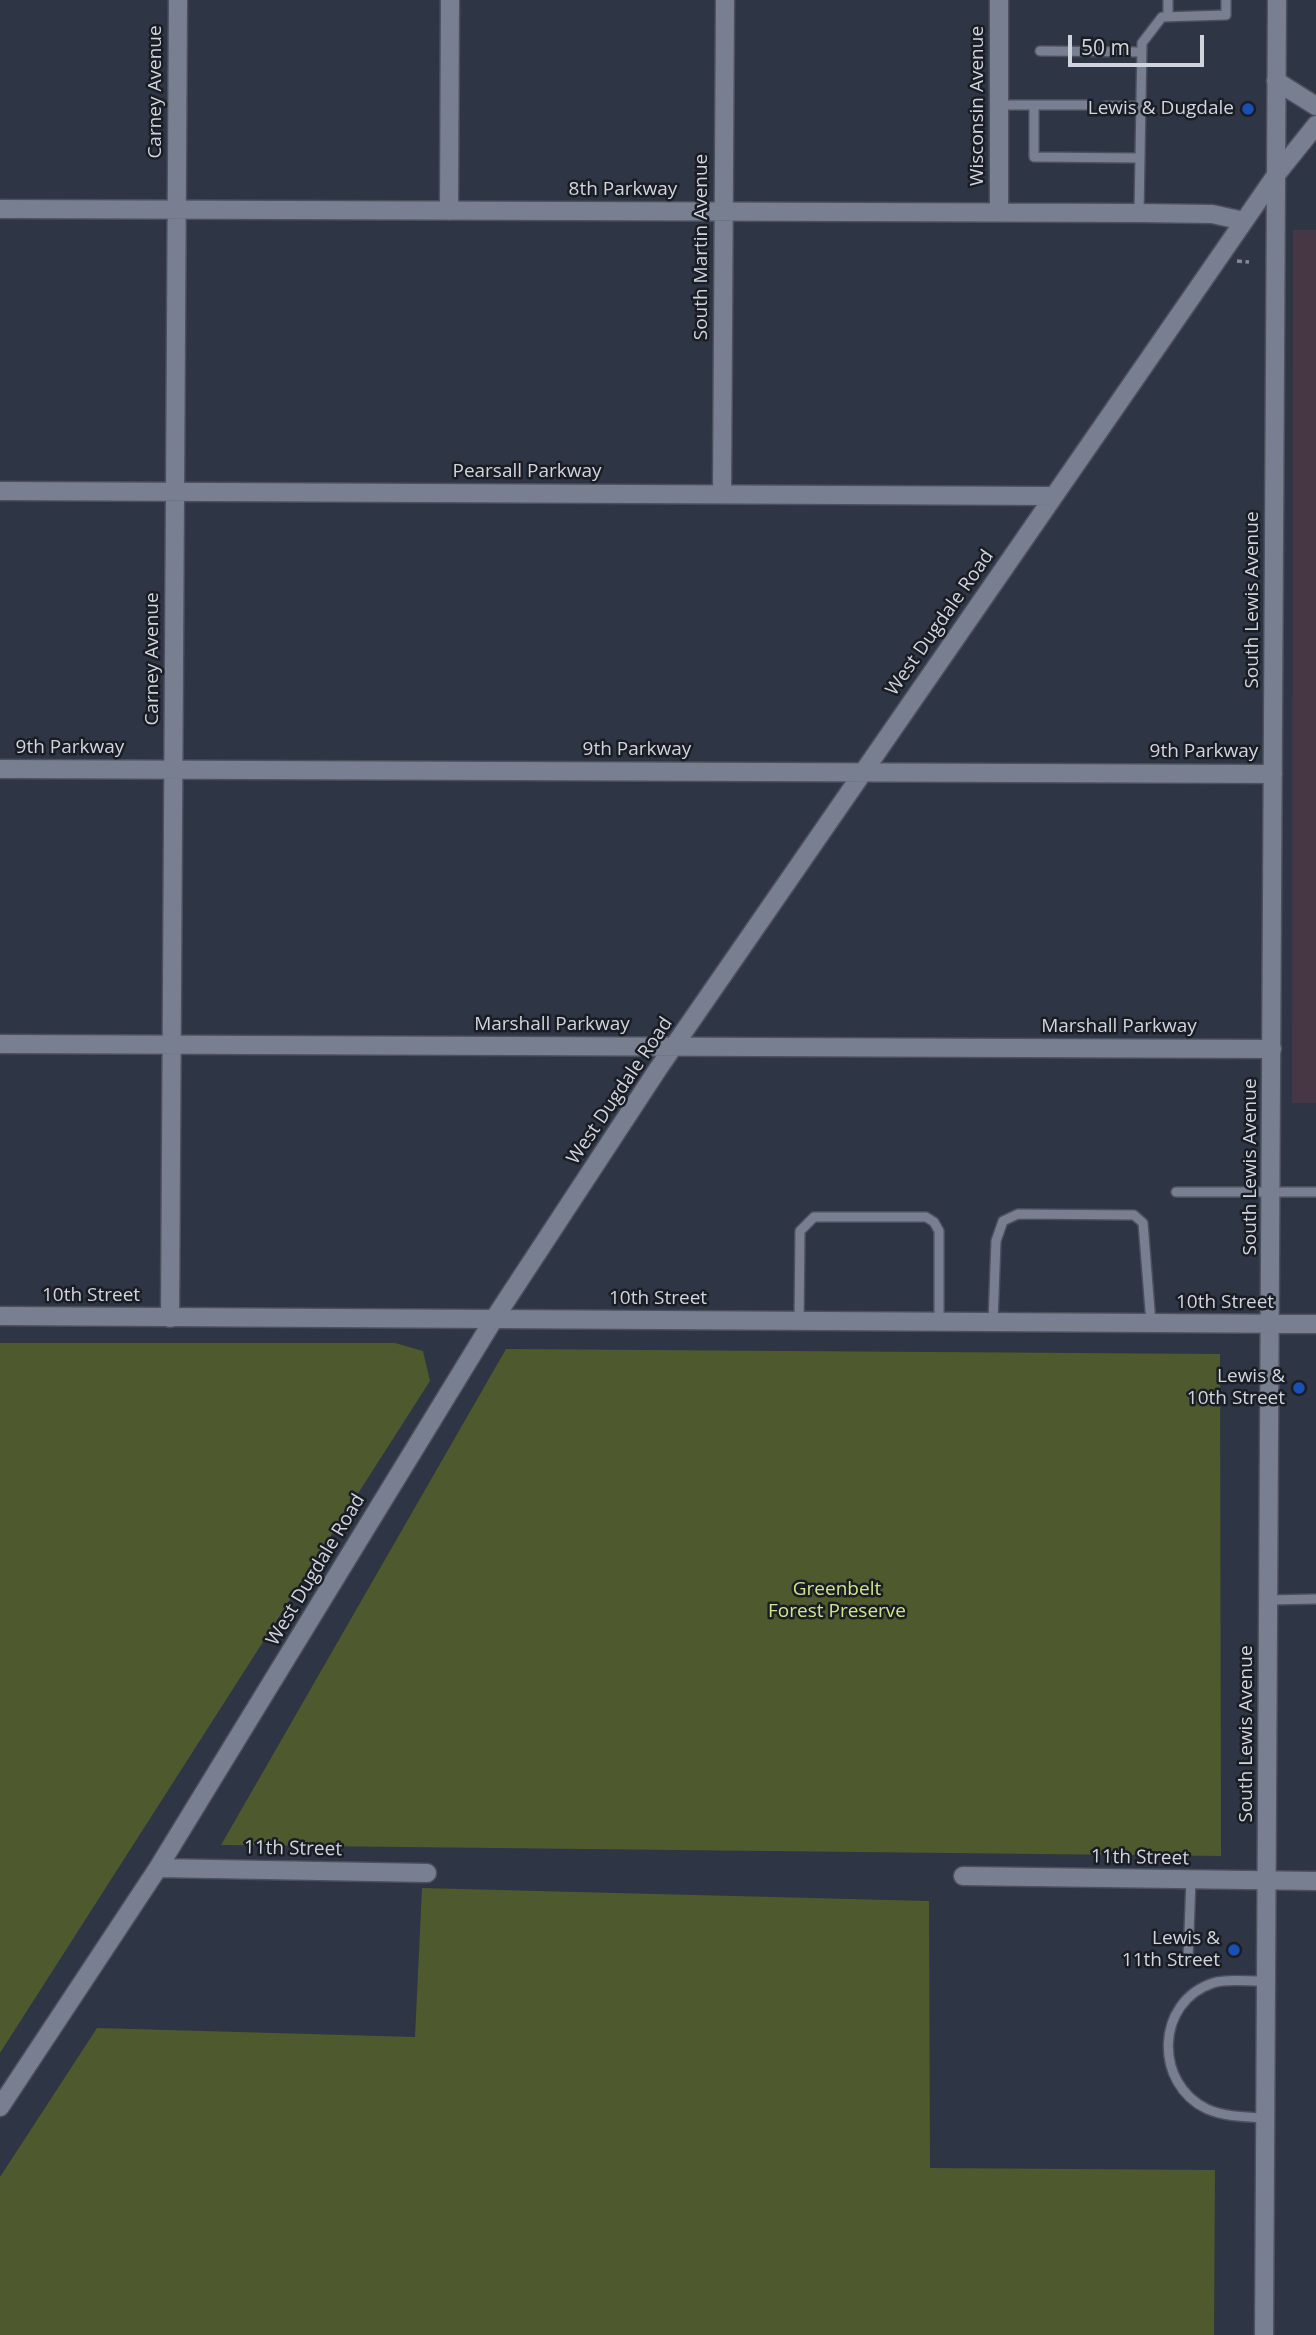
<!DOCTYPE html>
<style>
body{margin:0}
#map{position:relative;width:1316px;height:2335px;overflow:hidden;background:#2e3544;font-family:"Open Sans",sans-serif}
canvas{display:block}
.scale{position:absolute;left:1068px;top:35px;width:136px;height:32px;box-sizing:border-box;border:4px solid #cfd4dd;border-top:0;padding-left:9px;font-size:21px;line-height:24px;white-space:nowrap;color:#cfd4dd;-webkit-text-stroke:5px #1a1d23;paint-order:stroke}
</style>
<div id="map">
<canvas width="1316" height="2335"></canvas>
<div class="scale">50 m</div>
</div>
<script>
const c = document.querySelector('canvas').getContext('2d');
c.lineJoin = 'round';
function fill(path, color) { c.fillStyle = color; c.fill(path, 'evenodd'); }
function strokePath(path, color, width, dash) { c.strokeStyle = color; c.lineWidth = width; c.lineCap = dash ? 'butt' : 'round'; c.setLineDash(dash || []); c.stroke(path); }
function write(font, color, halo, rows, align = 'center') {
  c.font = font + ' "Open Sans",sans-serif'; c.lineWidth = 5; c.setLineDash([]); c.textBaseline = 'middle'; c.strokeStyle = halo; c.fillStyle = color; for (const [text, x, y, turn = 0] of rows) {
    c.save(); c.translate(x, y); c.rotate((+turn || 0) * Math.PI / 180); c.textAlign = isNaN(turn) ? turn : align; if (halo) c.strokeText(text, 0, 0); c.fillText(text, 0, 0); c.restore();
  }
}
fill(new Path2D(`
 M 1293,230 L 1316,230 L 1316,1103 L 1292,1103 Z`), '#473744');
fill(new Path2D(`
 M 0,1343 L 395,1343 L 423,1351 L 430,1381 L 0,2053 Z
 M 506,1349 L 1220,1354 L 1221,1856 L 221,1845 Z
 M 422,1888 L 929,1901 L 930,2168 L 1215,2170 L 1214,2335 L 0,2335 L 0,2177 L 97,2028 L 415,2037 Z`), '#4e592d');
const lane = new Path2D(`
 M 1168,17 L 1168,0
 M 1040,51 L 1142,52
 M 999,105 L 1087,105
 M 1034,105 L 1034,157 L 1138,158
 M 1105,106 L 1140,106
 M 1139,213 L 1142,43 L 1162,17 L 1226,15 L 1226,0
 M 1176,1192 L 1316,1192
 M 799,1321 L 800,1231 L 814,1217 L 926,1217 L 934,1222 L 939,1231 L 939,1322
 M 993,1322 L 996,1241 L 1003,1221 L 1018,1214 L 1134,1215 L 1143,1223 L 1151,1323
 M 1269,1600 L 1316,1599
 M 1188,1958 L 1191,1880
 M 1265,2118 C 1247,2117 1225,2117 1207,2109 C 1154,2084 1155,2002 1213,1983 C 1228,1978 1251,1982 1266,1981`);
const street = new Path2D(`
 M 0,209 L 1139,213 L 1212,214 L 1244,221
 M 449,211 L 450,0
 M 999,211 L 999,0
 M 0,491 L 1053,496
 M 722,494 L 725,0
 M 0,769 L 1273,774
 M 0,1044 L 1272,1049
 M 170,1318 L 178,0
 M 158,1868 L 427,1873
 M 963,1876 L 1316,1881
 M 0,2107 L 158,1868 L 494,1319 L 658,1069 L 1276,175 L 1316,125`);
const secondary = new Path2D(`
 M 1276,81 L 1316,106
 M 0,1316 L 1316,1324
 M 1264,2335 L 1277,0`);
strokePath(lane, '#4a505c', 12);
strokePath(street, '#4a505c', 21);
strokePath(secondary, '#4a505c', 21);
strokePath(new Path2D(`
 M 1237,261 L 1249,262`), '#848a96', 3.5, [5, 3.5]);
strokePath(lane, '#777f90', 9);
strokePath(street, '#777f90', 18);
strokePath(secondary, '#777f90', 18);
for (const [x, y, r, color] of [
 [1248,109,7,"#1a4fb4"],
 [1299,1388,7,"#1a4fb4"],
 [1234,1950,7,"#1a4fb4"]
]) { const dot = new Path2D(); dot.arc(x, y, r, 0, 2 * Math.PI); c.fillStyle = color; c.fill(dot); strokePath(dot, '#1a1d23', 2.5); }
write('19px', '#cfd4dd', '#1a1d23', [
 ["Carney Avenue",156,92,-90],
 ["Wisconsin Avenue",978,106,-90],
 ["8th Parkway",623,190],
 ["South Martin Avenue",702,247,-90],
 ["Pearsall Parkway",527,472],
 ["South Lewis Avenue",1253,600,-90],
 ["West Dugdale Road",940,623,-55],
 ["Carney Avenue",153,659,-90],
 ["9th Parkway",70,748],
 ["9th Parkway",637,750],
 ["9th Parkway",1204,752],
 ["Marshall Parkway",552,1025],
 ["Marshall Parkway",1119,1027],
 ["West Dugdale Road",620,1091,-56],
 ["South Lewis Avenue",1251,1167,-90],
 ["10th Street",91,1296],
 ["10th Street",658,1299],
 ["10th Street",1225,1303],
 ["West Dugdale Road",316,1570,-59],
 ["South Lewis Avenue",1247,1734,-90],
 ["11th Street",293,1849,1],
 ["11th Street",1140,1858,1]
]);
write('19px', '#cfd4dd', '#1a1d23', [
 ["Lewis & Dugdale",1234,109],
 ["Lewis &",1285,1377],
 ["10th Street",1285,1399],
 ["Lewis &",1220,1939],
 ["11th Street",1220,1961]
], 'right');
write('19px', '#cfe78a', '#1a1d23', [
 ["Greenbelt",837,1590],
 ["Forest Preserve",837,1612]
]);
</script>
